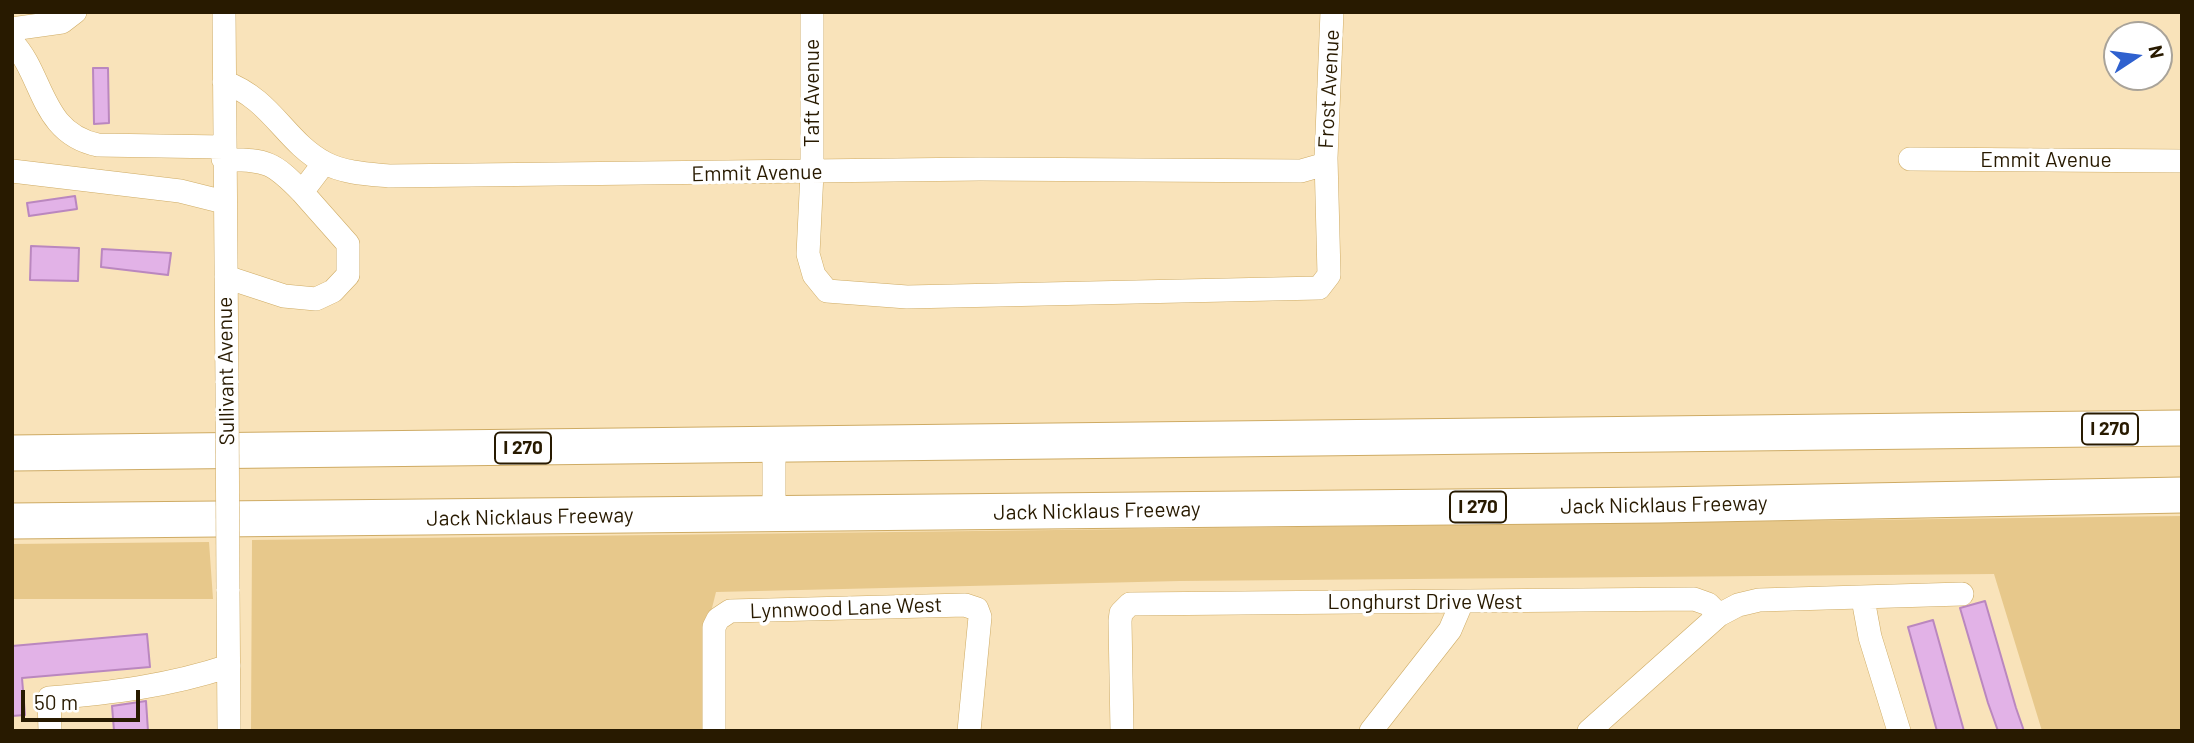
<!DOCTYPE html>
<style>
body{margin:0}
#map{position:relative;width:2194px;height:743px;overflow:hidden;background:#f9e3ba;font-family:Barlow,sans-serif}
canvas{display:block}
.frame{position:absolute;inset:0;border:14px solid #281a00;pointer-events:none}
.north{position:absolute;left:2103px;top:21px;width:70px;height:70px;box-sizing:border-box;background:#fff;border:2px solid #a9a399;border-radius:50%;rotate:77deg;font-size:19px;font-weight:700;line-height:28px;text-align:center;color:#281a00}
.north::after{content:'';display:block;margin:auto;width:24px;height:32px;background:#2f61cf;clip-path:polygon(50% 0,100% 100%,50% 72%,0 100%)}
.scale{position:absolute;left:21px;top:690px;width:119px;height:32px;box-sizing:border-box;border:4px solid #281a00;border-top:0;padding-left:9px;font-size:21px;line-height:24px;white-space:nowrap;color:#281a00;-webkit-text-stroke:5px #fff;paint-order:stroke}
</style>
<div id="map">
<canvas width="2194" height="743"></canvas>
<div class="frame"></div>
<div class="north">N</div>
<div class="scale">50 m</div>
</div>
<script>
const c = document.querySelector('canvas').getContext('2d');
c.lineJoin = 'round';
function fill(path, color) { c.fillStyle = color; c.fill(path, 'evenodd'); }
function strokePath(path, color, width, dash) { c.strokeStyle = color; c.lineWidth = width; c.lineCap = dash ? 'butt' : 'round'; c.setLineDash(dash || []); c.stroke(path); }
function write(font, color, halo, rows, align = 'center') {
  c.font = font + ' Barlow,sans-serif'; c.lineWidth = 7; c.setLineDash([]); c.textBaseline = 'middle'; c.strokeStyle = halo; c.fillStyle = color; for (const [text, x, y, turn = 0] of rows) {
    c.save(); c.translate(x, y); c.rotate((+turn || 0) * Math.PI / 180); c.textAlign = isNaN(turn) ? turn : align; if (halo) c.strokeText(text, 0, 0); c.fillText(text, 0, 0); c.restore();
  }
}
fill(new Path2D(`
 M 2182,516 L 2182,731 L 2042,731 L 1994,574 L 1180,581 L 716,592 L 709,620 L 708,731 L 251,731 L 252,540 Z
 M 209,542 L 213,599 L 12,599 L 12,544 Z`), '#e7c88b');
const building = new Path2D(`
 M 93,68 L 108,68 L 109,123 L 94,124 Z
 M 75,196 L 77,209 L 29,216 L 27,203 Z
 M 31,246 L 79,248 L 78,281 L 30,280 Z
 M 102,249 L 171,253 L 168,275 L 101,267 Z
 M 1985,601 L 2016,708 L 2024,731 L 1998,731 L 1988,703 L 1960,608 Z
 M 1933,620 L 1964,731 L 1937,731 L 1908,627 Z
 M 147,634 L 150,667 L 22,678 L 25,715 L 12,716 L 12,646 Z
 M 146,701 L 148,731 L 114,731 L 112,706 Z`);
fill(building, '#e2b2e7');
strokePath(building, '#ba87bf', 2);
const minor = new Path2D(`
 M 224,12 L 227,383
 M 812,12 L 812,173 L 808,254 L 814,275 L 827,291 L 907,297 L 1319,288 L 1329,275 L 1326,158
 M 12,29 L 62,22 L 75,12
 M 12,42 C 44,75 40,133 98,145 L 223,147
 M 224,82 C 272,99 285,142 325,163 C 344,173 367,174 389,176 L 980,169 L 1301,171 L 1322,165 L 1326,158 L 1332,12
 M 223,159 C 267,161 271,160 302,192 L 324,163
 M 1910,159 L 2182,161
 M 12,171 L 180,191 L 224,202
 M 226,277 L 284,296 L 316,299 L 333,291 L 348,275 L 348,244 L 302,192
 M 774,514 L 774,444
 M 228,589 L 229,731
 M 1863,599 L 1870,637 L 1899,731
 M 50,731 L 49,698 C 111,693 169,686 229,666
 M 714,731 L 714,627 L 718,619 L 730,611 L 965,605 L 977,609 L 980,617 L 969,731
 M 1122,731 L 1120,621 L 1121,613 L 1130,604 L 1694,599 L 1708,604 L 1719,615
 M 1371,731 L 1450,630 L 1462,602
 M 1589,731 L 1719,615 L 1738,605 L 1759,600 L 1962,594`);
const highway = new Path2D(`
 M 12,453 L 2182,428
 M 12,521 L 1659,505 L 2182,495`);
strokePath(minor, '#ceab64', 24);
strokePath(highway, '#ceab64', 37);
strokePath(minor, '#fff', 23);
strokePath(highway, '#fff', 35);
const minorBridge = new Path2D(`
 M 227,383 L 228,589`);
strokePath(minorBridge, '#ceab64', 24, []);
strokePath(minorBridge, '#fff', 23);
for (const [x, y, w] of [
 [2110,429,56],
 [523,448,56],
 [1478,507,56]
]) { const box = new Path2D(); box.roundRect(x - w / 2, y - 15.5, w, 31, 5); c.fillStyle = '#fff'; c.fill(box); strokePath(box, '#281a00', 2); }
write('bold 19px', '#281a00', null, [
 ["I 270",2110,429],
 ["I 270",523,448],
 ["I 270",1478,507]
]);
write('21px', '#281a00', '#fff', [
 ["Frost Avenue",1329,89,-87],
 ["Taft Avenue",812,93,-90],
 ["Emmit Avenue",2046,160],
 ["Emmit Avenue",757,173,-1],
 ["Sullivant Avenue",226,371,-91],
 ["Jack Nicklaus Freeway",1664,505,-1],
 ["Jack Nicklaus Freeway",1097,511,-1],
 ["Jack Nicklaus Freeway",530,517,-1],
 ["Longhurst Drive West",1425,602],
 ["Lynnwood Lane West",846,608,-2]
]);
</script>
